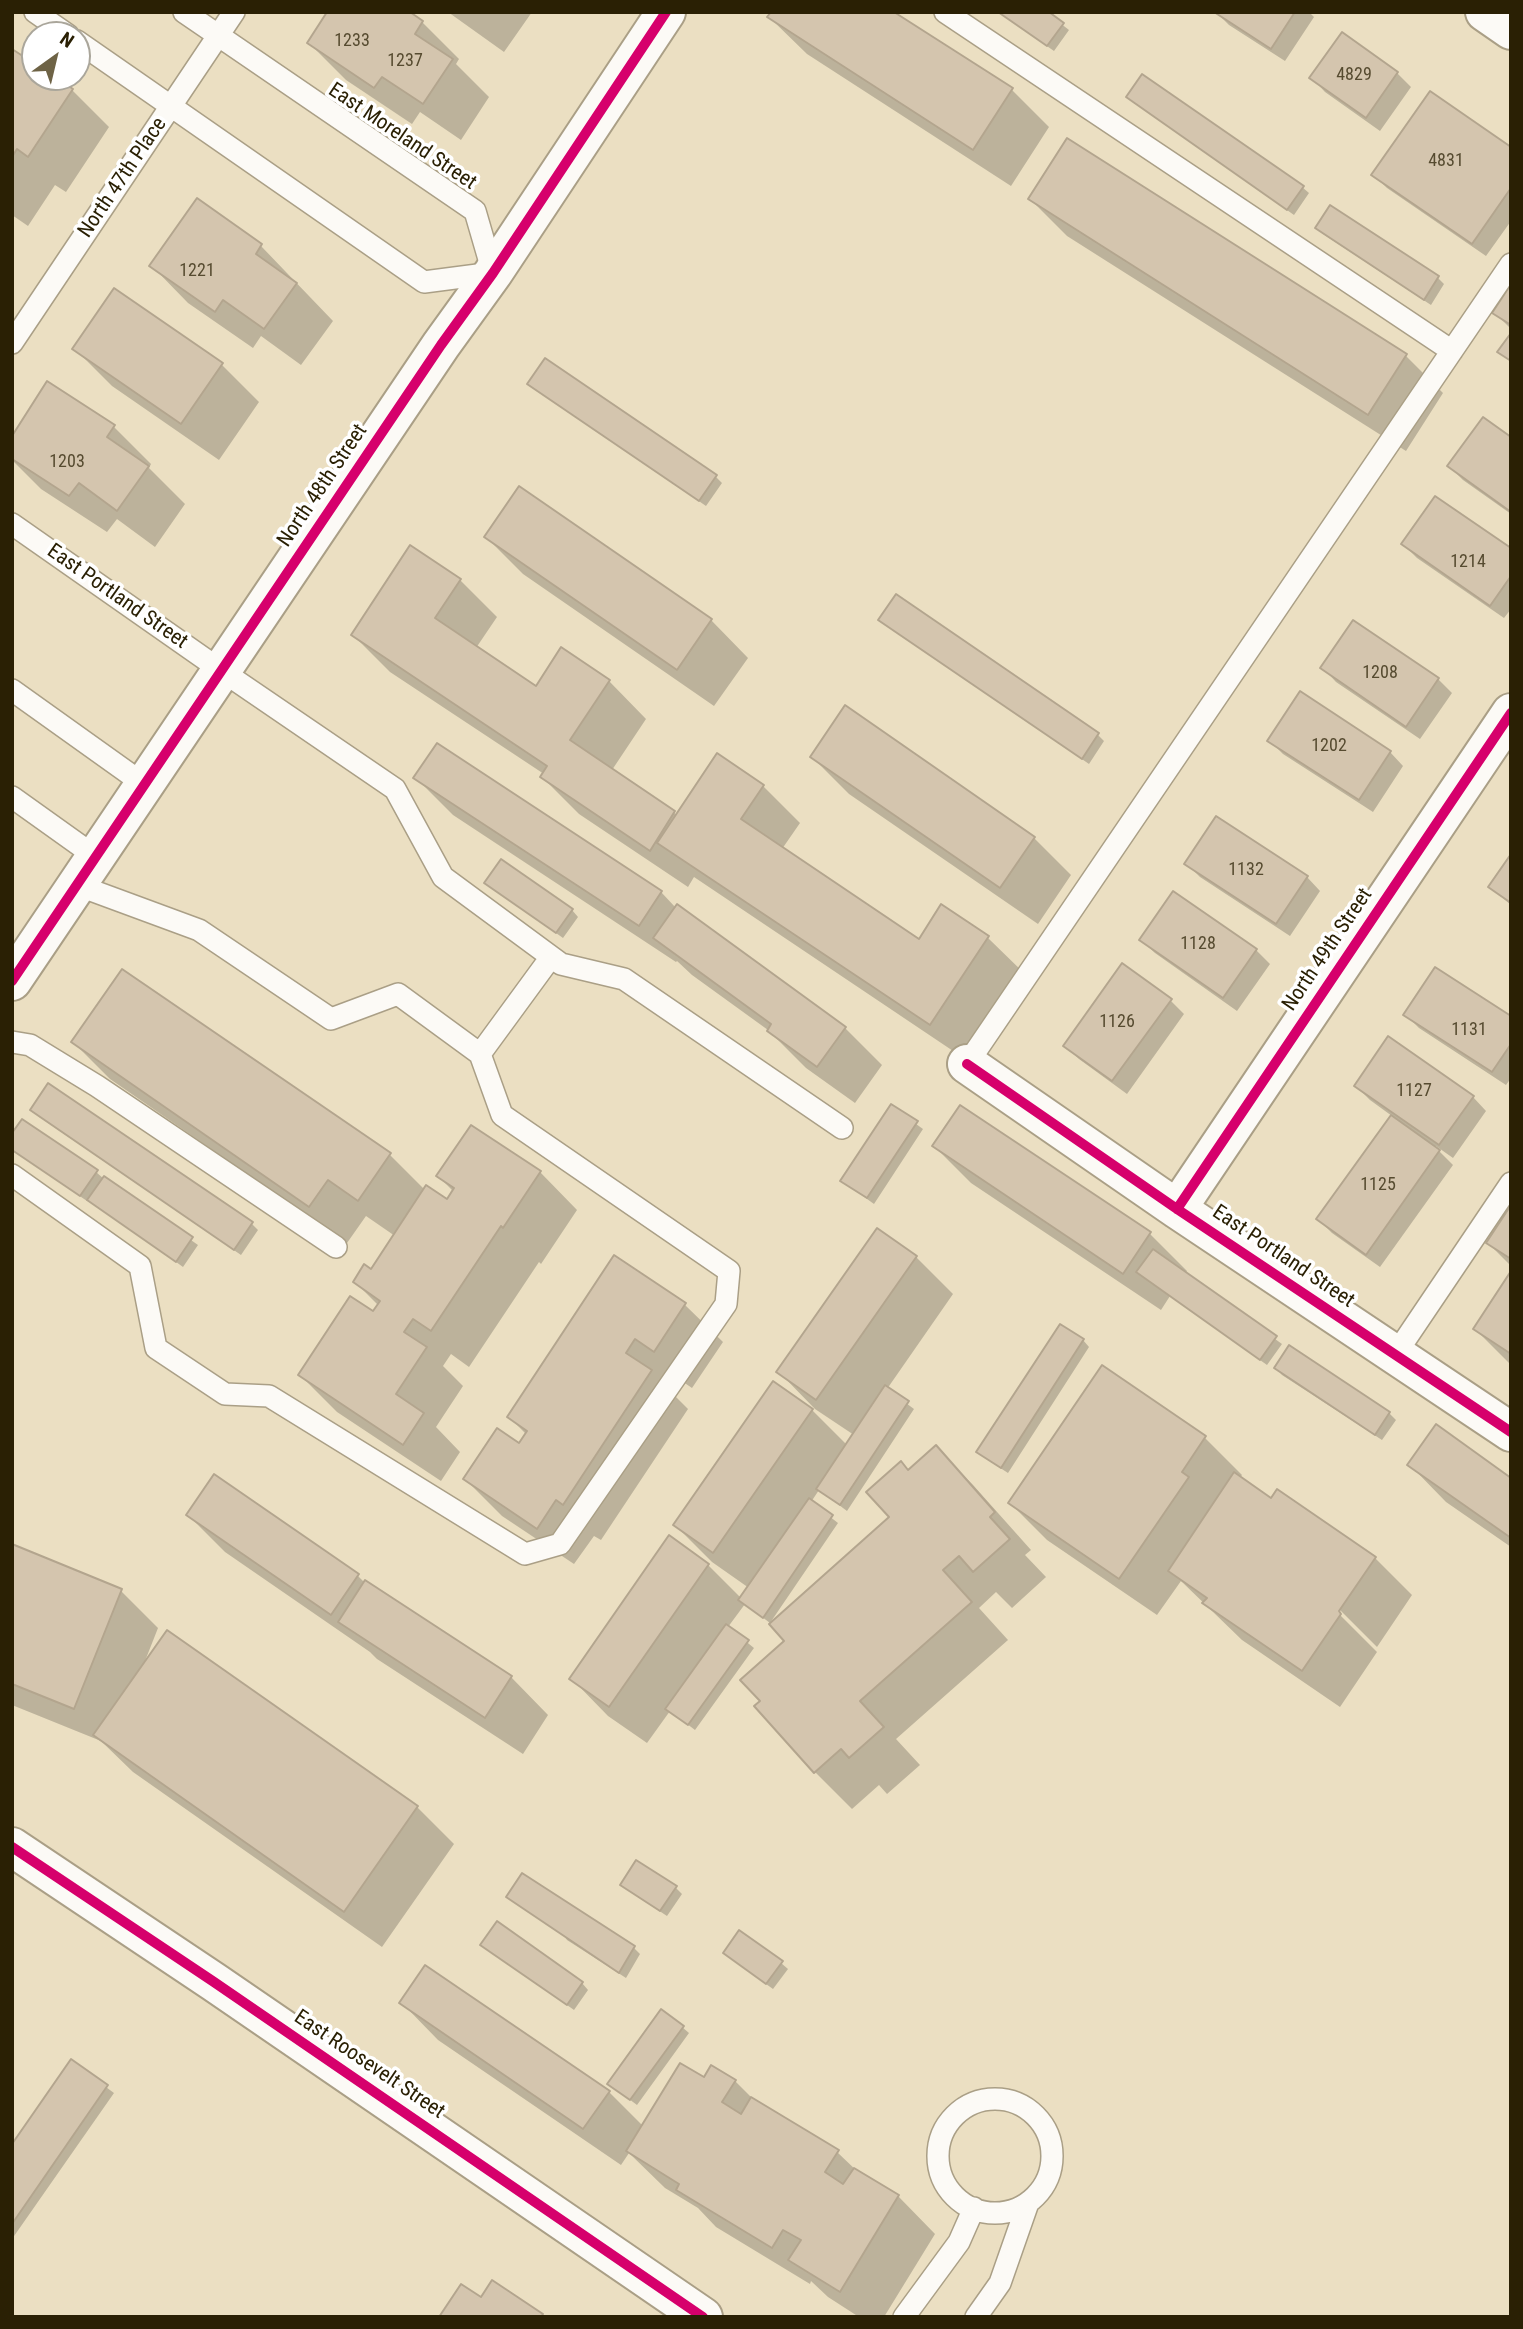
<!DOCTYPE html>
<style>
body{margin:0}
#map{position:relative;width:1523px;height:2329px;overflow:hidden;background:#ebdfc2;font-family:"Roboto Condensed",sans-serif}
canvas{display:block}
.frame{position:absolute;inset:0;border:14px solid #2a2004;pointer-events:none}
.north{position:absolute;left:21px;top:21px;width:70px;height:70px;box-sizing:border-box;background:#fff;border:2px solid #aaa69b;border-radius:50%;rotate:34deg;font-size:19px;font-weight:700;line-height:28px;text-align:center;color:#2a2004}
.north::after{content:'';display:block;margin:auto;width:24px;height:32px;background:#6e6346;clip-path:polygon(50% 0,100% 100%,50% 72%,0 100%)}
</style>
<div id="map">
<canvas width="1523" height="2329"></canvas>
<div class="frame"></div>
<div class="north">N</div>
</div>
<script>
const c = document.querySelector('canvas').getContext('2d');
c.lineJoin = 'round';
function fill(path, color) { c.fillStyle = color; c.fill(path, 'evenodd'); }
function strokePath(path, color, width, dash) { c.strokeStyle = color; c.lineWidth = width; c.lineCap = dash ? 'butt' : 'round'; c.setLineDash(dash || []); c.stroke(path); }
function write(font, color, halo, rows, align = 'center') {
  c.font = font + ' "Roboto Condensed",sans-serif'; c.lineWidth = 7; c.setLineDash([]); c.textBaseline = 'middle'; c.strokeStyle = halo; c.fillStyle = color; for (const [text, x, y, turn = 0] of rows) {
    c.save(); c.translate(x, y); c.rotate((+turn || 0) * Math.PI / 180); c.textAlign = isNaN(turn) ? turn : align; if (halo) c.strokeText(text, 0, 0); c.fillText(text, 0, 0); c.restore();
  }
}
fill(new Path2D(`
 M 448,12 L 532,12 L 504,52 Z
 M 998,12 L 1046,12 L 1069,30 L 1054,51 Z
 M 1216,12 L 1309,12 L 1314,17 L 1285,61 L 1229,25 Z
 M 769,17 L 1012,90 L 1049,127 L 1011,186 L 807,54 Z
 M 422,22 L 459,59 L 456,64 L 489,97 L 461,140 L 420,112 L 412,124 L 346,80 L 309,43 Z
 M 1343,35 L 1397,73 L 1411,87 L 1380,131 L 1325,92 L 1312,78 Z
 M 12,51 L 35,66 L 35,77 L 52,77 L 72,90 L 109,127 L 66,192 L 55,185 L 28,226 L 12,215 Z
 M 1128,97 L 1302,187 L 1309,193 L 1294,215 Z
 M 1068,140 L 1406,356 L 1443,393 L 1406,451 L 1067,236 L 1030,199 Z
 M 1511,149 L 1511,221 L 1486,256 L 1387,188 L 1374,175 Z
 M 197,200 L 261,246 L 333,321 L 301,365 L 261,336 L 253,348 L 188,303 L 151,265 Z
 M 1330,207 L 1438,278 L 1444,284 L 1431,305 L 1323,234 L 1317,228 Z
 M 1511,287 L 1511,329 L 1494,312 Z
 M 74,348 L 222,365 L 259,402 L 219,460 L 112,386 Z
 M 48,384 L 114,427 L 151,464 L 149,468 L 185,504 L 155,547 L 117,519 L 107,532 L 41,489 L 12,460 L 12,439 Z
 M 529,384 L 716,477 L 722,483 L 706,506 Z
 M 1511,439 L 1511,514 L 1463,480 L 1449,466 Z
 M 486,537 L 711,620 L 748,658 L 714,706 L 523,574 Z
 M 1403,544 L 1511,550 L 1511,609 L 1504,618 L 1417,558 Z
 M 460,580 L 497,617 L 476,648 L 536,688 L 609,681 L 646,719 L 612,770 L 677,815 L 763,786 L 800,823 L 782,849 L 919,941 L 942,906 L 988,938 L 1026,975 L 968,1061 L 694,877 L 688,887 L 579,814 L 542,777 L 544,774 L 390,672 L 353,635 Z
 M 881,620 L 1098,735 L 1104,741 L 1089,764 Z
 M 1354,622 L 1438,679 L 1452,693 L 1420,739 L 1336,682 L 1323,668 Z
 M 1270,741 L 1390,752 L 1403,766 L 1373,812 L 1283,754 Z
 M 812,757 L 1034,838 L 1071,875 L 1038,924 L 849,794 Z
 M 416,778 L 661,892 L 676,908 L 845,1028 L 882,1065 L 855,1103 L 806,1068 L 768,1030 L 692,975 L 677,961 L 676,962 L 453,815 Z
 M 1511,857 L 1511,905 L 1490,887 Z
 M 1187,864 L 1307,877 L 1320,891 L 1290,936 L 1200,877 Z
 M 486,883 L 572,910 L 578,917 L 563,938 Z
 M 1141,940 L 1256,950 L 1270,964 L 1237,1011 L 1155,953 Z
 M 1170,1000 L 1184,1014 L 1127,1094 L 1079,1059 L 1065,1045 Z
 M 1406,1015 L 1511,1018 L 1511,1078 L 1506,1085 L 1419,1028 Z
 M 73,1042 L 390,1155 L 425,1190 L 448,1202 L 454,1192 L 438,1176 L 540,1172 L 577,1210 L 541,1264 L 539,1262 L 469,1367 L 451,1354 L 443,1366 L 463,1386 L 436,1427 L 460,1452 L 441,1481 L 337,1412 L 300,1375 L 373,1314 L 379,1306 L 355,1282 L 371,1271 L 395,1236 L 366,1216 L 347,1243 L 110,1079 Z
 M 1356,1086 L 1473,1097 L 1486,1111 L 1453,1158 L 1436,1146 L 1435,1147 L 1453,1165 L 1380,1267 L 1332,1233 L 1318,1219 L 1392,1116 L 1370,1100 Z
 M 891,1106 L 923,1129 L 874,1204 L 842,1181 Z
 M 38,1116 L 252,1224 L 258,1230 L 241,1255 Z
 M 934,1146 L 1150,1234 L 1187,1271 L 1185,1274 L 1282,1344 L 1267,1365 L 1170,1296 L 1161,1310 L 971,1183 Z
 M 12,1150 L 96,1172 L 104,1179 L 198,1245 L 183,1267 L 89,1199 L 87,1201 Z
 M 1511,1209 L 1511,1266 L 1488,1243 Z
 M 614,1257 L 685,1305 L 723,1342 L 692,1388 L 673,1375 L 665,1386 L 688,1409 L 601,1540 L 594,1536 L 574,1564 L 502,1516 L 465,1479 L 520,1445 L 527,1435 L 509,1417 Z
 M 916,1257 L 953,1294 L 887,1389 L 914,1409 L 847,1511 L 819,1490 L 811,1502 L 838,1523 L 770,1623 L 745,1604 L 728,1627 L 754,1648 L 695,1730 L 670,1711 L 647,1743 L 608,1716 L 571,1678 L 670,1538 L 708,1565 L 742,1599 L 749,1588 L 712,1562 L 675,1525 L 774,1384 L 812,1410 L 847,1445 L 854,1435 L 815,1409 L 778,1371 Z
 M 1511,1274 L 1511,1365 L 1475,1329 Z
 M 1083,1340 L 1089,1347 L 1008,1473 L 985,1458 L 979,1452 Z
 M 1289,1348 L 1389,1413 L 1396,1420 L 1382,1440 L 1282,1375 L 1276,1368 Z
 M 1205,1438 L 1242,1475 L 1240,1478 L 1271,1500 L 1375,1558 L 1412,1595 L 1377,1647 L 1334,1604 L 1331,1606 L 1377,1652 L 1340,1707 L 1242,1640 L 1181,1581 L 1157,1615 L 1047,1540 L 1010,1503 Z
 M 936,1448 L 973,1485 L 1031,1550 L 1025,1555 L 1046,1577 L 1012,1608 L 996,1592 L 979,1608 L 1008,1640 L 896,1739 L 920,1765 L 887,1794 L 879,1785 L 852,1809 L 815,1772 L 757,1706 L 762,1702 L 787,1642 L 892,1517 L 908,1472 Z
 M 1409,1464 L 1511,1480 L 1511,1547 L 1446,1502 Z
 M 188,1515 L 358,1576 L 365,1583 L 511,1677 L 548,1715 L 523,1754 L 377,1659 L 370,1652 L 225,1552 Z
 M 12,1546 L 121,1591 L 158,1628 L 145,1661 L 417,1807 L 454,1844 L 382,1947 L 133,1772 L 101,1741 L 12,1705 Z
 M 522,1875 L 634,1948 L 640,1954 L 626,1978 L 567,1940 Z
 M 623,1885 L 675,1887 L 682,1894 L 667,1916 L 629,1891 Z
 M 483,1945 L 582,1983 L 588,1990 L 574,2010 Z
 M 731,1959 L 781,1963 L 788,1969 L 773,1989 Z
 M 401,2002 L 609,2092 L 643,2126 L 704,2079 L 735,2081 L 756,2102 L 837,2152 L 858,2172 L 898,2196 L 935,2234 L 884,2317 L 859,2317 L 828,2297 L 811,2281 L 810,2284 L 716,2227 L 698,2208 L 665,2188 L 629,2153 L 621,2165 L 438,2040 Z
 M 682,2027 L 689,2033 L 637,2105 L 609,2084 Z
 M 72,2062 L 114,2093 L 12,2239 L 12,2147 Z`), '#0003');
const building = new Path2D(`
 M 327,12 L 410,12 L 423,21 L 415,34 L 453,59 L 423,104 L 382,77 L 374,88 L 307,43 Z
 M 771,12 L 894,12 L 1013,88 L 973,150 L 767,17 Z
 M 998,12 L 1049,12 L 1064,23 L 1047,46 Z
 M 1214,12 L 1295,12 L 1271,49 Z
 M 1342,32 L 1398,72 L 1366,118 L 1309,78 Z
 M 12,49 L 35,64 L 35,77 L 55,77 L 73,89 L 28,157 L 17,149 L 12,157 Z
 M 1142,74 L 1304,186 L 1287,210 L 1126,97 Z
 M 1430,91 L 1511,147 L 1511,188 L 1472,244 L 1371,175 Z
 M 1067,138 L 1407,354 L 1368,415 L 1028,199 Z
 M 197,198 L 262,244 L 256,254 L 297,283 L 264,329 L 223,300 L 215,312 L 149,266 Z
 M 1330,205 L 1439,276 L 1424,300 L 1315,228 Z
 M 1511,284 L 1511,325 L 1492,313 Z
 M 114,288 L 223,363 L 181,424 L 72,349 Z
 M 1511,333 L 1511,361 L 1497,352 Z
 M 545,358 L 717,475 L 699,501 L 527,384 Z
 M 47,381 L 115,425 L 107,437 L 149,466 L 117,511 L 79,483 L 69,496 L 12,459 L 12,436 Z
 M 1483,417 L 1511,437 L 1511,512 L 1447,466 Z
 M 519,486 L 712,619 L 677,670 L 484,537 Z
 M 1435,496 L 1511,548 L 1511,576 L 1490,606 L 1401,544 Z
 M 410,545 L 461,579 L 435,618 L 536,686 L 561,647 L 610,680 L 570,740 L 675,811 L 650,851 L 540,777 L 547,766 L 351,635 Z
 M 896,594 L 1099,733 L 1082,759 L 878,620 Z
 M 1353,620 L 1439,678 L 1406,727 L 1320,668 Z
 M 1300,691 L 1391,751 L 1359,800 L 1267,741 Z
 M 845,705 L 1035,837 L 1000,888 L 810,757 Z
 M 437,743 L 662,891 L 639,926 L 413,778 Z
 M 717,753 L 764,785 L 741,819 L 919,939 L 941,904 L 989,936 L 930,1025 L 657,843 Z
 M 1216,816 L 1308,876 L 1276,924 L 1184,864 Z
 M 1511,854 L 1511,903 L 1488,887 Z
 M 501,859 L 573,909 L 556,933 L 484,883 Z
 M 1173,891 L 1257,949 L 1223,998 L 1139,940 Z
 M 677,904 L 846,1027 L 817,1067 L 767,1031 L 771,1024 L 653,938 Z
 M 1122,963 L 1172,999 L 1112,1081 L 1063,1046 Z
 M 1435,967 L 1511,1016 L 1511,1044 L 1492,1072 L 1403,1015 Z
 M 122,969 L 391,1153 L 358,1201 L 328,1180 L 309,1207 L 71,1042 Z
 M 1388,1036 L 1474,1096 L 1439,1145 L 1354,1086 Z
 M 48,1083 L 253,1222 L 234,1250 L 30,1110 Z
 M 891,1104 L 918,1121 L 867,1198 L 840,1181 Z
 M 960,1105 L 1151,1232 L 1123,1274 L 932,1146 Z
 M 1391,1115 L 1440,1150 L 1366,1255 L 1316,1219 Z
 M 22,1119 L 98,1170 L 80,1196 L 12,1150 L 12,1133 Z
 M 471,1125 L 541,1171 L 503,1228 L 501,1226 L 431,1331 L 413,1319 L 404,1332 L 427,1347 L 396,1394 L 424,1413 L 403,1445 L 298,1375 L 350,1296 L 373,1311 L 380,1301 L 353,1282 L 364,1264 L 371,1269 L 426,1185 L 447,1199 L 454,1188 L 436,1176 Z
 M 104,1176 L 193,1237 L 176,1262 L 87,1200 Z
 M 1511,1205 L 1511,1259 L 1486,1243 Z
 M 877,1228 L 917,1256 L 816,1400 L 776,1372 Z
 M 1153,1249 L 1277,1336 L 1260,1360 L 1136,1272 Z
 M 614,1255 L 686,1303 L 654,1352 L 635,1339 L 626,1353 L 652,1370 L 563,1505 L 556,1500 L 537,1529 L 463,1479 L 497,1428 L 519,1443 L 527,1431 L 507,1417 Z
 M 1511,1271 L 1511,1354 L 1473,1329 Z
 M 1060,1324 L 1084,1339 L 1001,1468 L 976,1452 Z
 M 1289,1345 L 1390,1412 L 1375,1435 L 1274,1368 Z
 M 1102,1365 L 1206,1436 L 1182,1472 L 1189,1477 L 1119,1579 L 1008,1503 Z
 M 773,1381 L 813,1409 L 713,1553 L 673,1525 Z
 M 885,1385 L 909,1401 L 840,1505 L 816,1489 Z
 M 1436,1424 L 1511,1478 L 1511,1538 L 1407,1465 Z
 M 936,1445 L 995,1512 L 990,1517 L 1010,1539 L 973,1572 L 959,1556 L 943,1570 L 972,1602 L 860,1701 L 884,1727 L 849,1758 L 841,1749 L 814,1773 L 754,1706 L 760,1701 L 740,1680 L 784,1641 L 769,1624 L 889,1517 L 866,1492 L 901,1461 L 908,1470 Z
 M 1234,1472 L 1271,1498 L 1277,1489 L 1376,1557 L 1339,1611 L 1341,1614 L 1302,1671 L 1202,1603 L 1207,1598 L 1168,1571 Z
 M 214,1474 L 359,1574 L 331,1615 L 186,1515 Z
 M 809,1498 L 833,1515 L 763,1618 L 738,1600 Z
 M 669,1535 L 709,1564 L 609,1707 L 569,1679 Z
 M 12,1544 L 122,1589 L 74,1709 L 12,1684 Z
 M 365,1580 L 512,1676 L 485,1718 L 338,1622 Z
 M 726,1624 L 749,1640 L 688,1725 L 665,1709 Z
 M 167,1630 L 418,1806 L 344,1912 L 93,1735 Z
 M 636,1860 L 677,1886 L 660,1911 L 620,1885 Z
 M 522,1873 L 635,1946 L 619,1973 L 506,1897 Z
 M 497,1921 L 583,1982 L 567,2005 L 480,1945 Z
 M 739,1930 L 783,1961 L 766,1984 L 723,1953 Z
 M 425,1965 L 610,2091 L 583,2129 L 399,2003 Z
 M 661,2009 L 684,2026 L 630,2100 L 607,2084 Z
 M 71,2059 L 108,2085 L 12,2224 L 12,2144 Z
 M 680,2063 L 704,2077 L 711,2065 L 736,2080 L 722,2102 L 741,2114 L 751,2097 L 839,2150 L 825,2172 L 843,2184 L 854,2168 L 899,2195 L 840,2292 L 788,2260 L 801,2240 L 783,2230 L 772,2248 L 676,2190 L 679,2184 L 626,2151 Z
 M 492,2280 L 543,2314 L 541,2317 L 439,2317 L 461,2284 L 481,2297 Z`);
fill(building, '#d4c5ae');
strokePath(building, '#b3a58e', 2);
const service = new Path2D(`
 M 35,12 L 68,35
 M 945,12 L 1452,351
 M 77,41 L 424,282 L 493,273 L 475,211 L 184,12
 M 12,343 L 234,12
 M 12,524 L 222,671 L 395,789 L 443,877 L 561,964 L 624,979 L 842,1128
 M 12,690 L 145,785
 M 12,797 L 96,857
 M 12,1042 L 30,1045 L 97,1086 L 336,1247
 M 480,1054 L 551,957
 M 967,1064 L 1511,264
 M 12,1175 L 140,1266 L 156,1348 L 225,1394 L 269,1396 L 525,1554 L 560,1544 L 726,1304 L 729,1271 L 502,1115 L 480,1054 L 398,994 L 331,1019 L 199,930 L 77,885
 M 1395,1355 L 1511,1183
 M938 2156a57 57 0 1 1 114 0a57 57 0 1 1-114 0Z
 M 904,2317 L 959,2242 L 974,2208
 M 976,2317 L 1000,2283 L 1028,2203`);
const minor = new Path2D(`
 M 1485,12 L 1511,30
 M 967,1064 L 1177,1209 L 1511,1432
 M 1177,1209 L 1511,713
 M 12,1847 L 214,1982 L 703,2317`);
const tertiary = new Path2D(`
 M 12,981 L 441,345 L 493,273 L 666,12`);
strokePath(service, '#aa9f86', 24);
strokePath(minor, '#aa9f86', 42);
strokePath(tertiary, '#aa9f86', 42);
strokePath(service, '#fcfaf6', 21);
strokePath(minor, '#fcfaf6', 38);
strokePath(tertiary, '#fcfaf6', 38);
strokePath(new Path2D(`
 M 12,981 L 441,345 L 493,273 L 666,12
 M 967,1064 L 1177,1209 L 1511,1432
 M 1177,1209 L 1511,713
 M 12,1847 L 214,1982 L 703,2317`), '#d6006c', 10);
write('18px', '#564b30', null, [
 ["1233",352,41],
 ["1237",405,61],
 ["4829",1354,75],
 ["4831",1446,161],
 ["1221",197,271],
 ["1203",67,462],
 ["1214",1468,562],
 ["1208",1380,673],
 ["1202",1329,746],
 ["1132",1246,870],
 ["1128",1198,944],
 ["1126",1117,1022],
 ["1131",1469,1030],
 ["1127",1414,1091],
 ["1125",1378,1185]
]);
write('21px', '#2a2004', '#fff', [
 ["East Moreland Street",402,137,34],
 ["North 47th Place",123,178,-56],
 ["North 48th Street",323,486,-56],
 ["East Portland Street",117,597,35],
 ["North 49th Street",1328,950,-56],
 ["East Portland Street",1283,1257,34],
 ["East Roosevelt Street",369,2065,34]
]);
</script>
